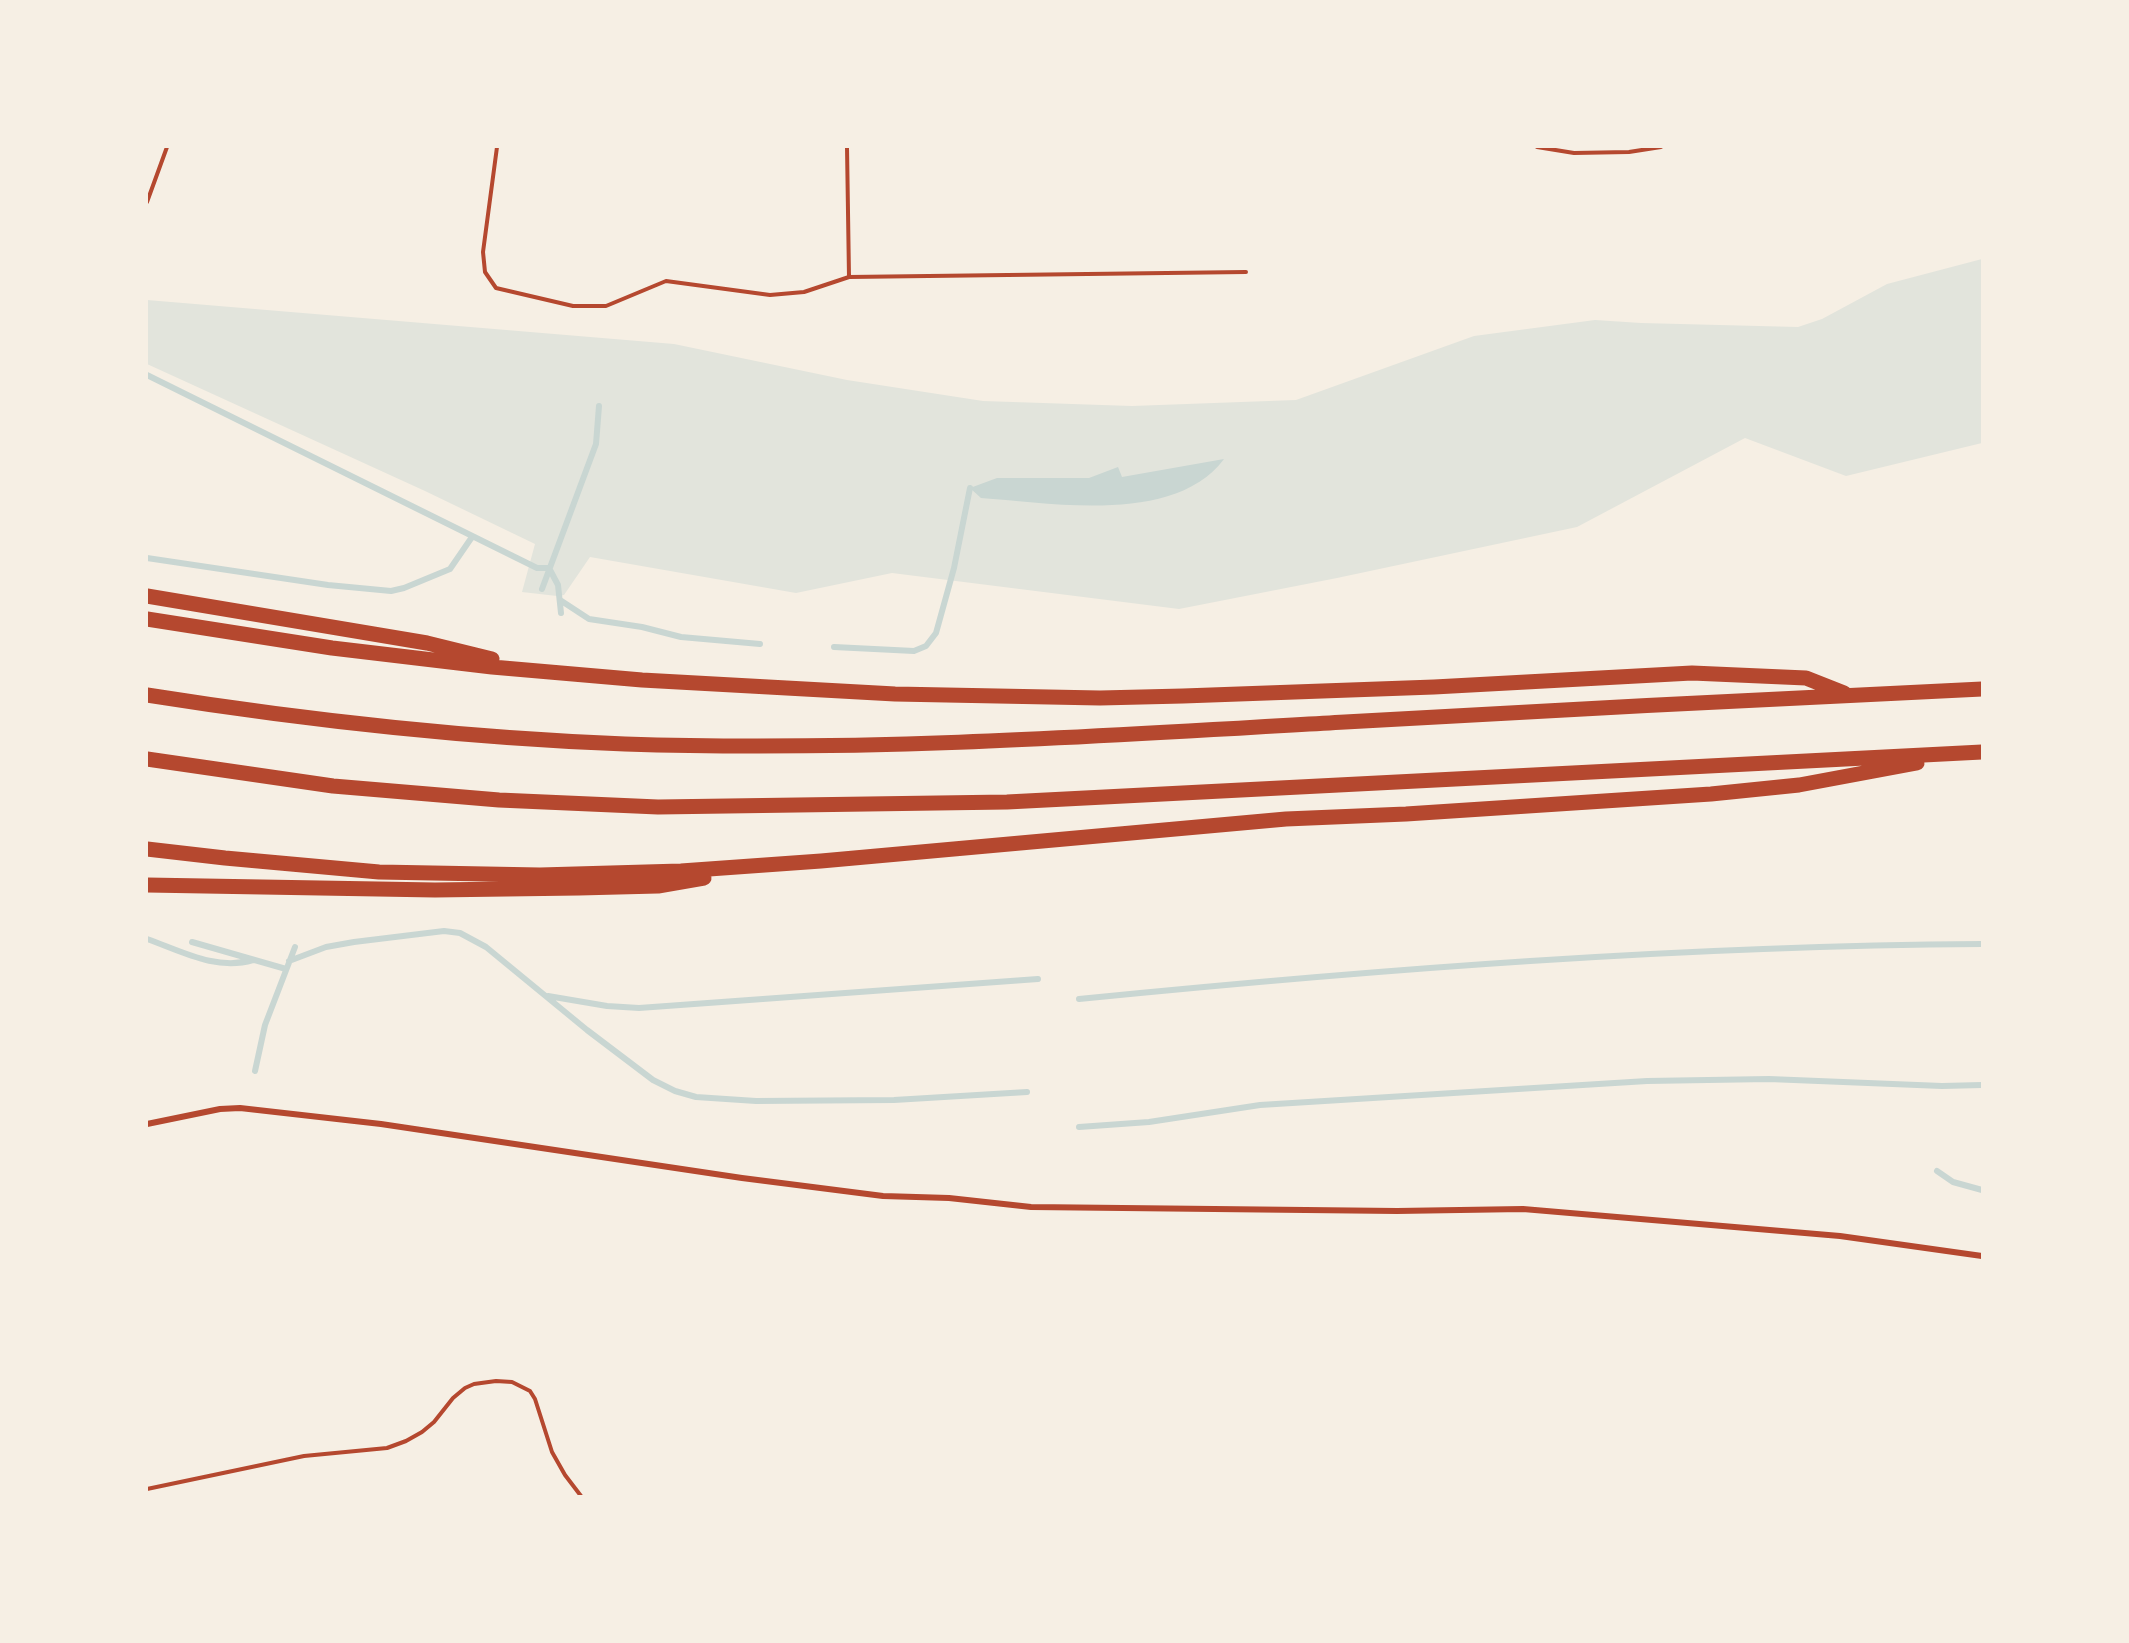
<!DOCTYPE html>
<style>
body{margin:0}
#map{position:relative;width:2129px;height:1643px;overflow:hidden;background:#f6efe4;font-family:Arial,sans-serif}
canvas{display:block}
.frame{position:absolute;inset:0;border:148px solid #f6efe4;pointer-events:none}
</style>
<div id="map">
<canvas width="2129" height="1643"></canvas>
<div class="frame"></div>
</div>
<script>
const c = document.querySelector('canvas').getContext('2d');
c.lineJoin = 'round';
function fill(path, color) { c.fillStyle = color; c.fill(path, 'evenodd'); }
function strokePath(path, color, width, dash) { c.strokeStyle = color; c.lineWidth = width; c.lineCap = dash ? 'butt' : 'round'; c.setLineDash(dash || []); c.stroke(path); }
fill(new Path2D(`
 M 1982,259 L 1982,443 L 1846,476 L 1745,438 L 1577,527 L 1337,578 L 1179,609 L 892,573 L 796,593 L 590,557 L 564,595 L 557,596 L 522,592 L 535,544 L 425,491 L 147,364 L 147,300 L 674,344 L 847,380 L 983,401 L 1132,406 L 1296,400 L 1474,336 L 1595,320 L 1641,323 L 1798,327 L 1822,319 L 1887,284 Z`), '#e2e4dc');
fill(new Path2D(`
 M 1224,459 C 1175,525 1052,503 981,498 L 970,488 L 997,478 L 1089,478 L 1118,467 L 1122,477 Z`), '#c9d6d2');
strokePath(new Path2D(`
 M 147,375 L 537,568 L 548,568
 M 147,558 L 328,585 L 391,591 L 404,588 L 450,569 L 472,537
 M 549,568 L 558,585 L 561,613
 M 542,589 L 596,444 L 599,406
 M 560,600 L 589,619 L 642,627 L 681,637 L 760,644
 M 834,647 L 914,651 L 926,646 L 936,633 L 954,568 L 970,488
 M 147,939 C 181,951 216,971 253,960
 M 192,942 L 286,969
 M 289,961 L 326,947 L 354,942 L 444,931 L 460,933 L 486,947 L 587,1030 L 653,1080 L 675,1091 L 696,1097 L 756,1101 L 894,1100 L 1027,1092
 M 548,996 L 607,1006 L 639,1008 L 1038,979
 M 1079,999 C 1380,969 1680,946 1982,944
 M 255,1071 L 265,1025 L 295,947
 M 1079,1127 L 1149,1122 L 1260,1105 L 1647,1081 L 1769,1079 L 1942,1086 L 1982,1085
 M 1937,1171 L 1953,1182 L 1982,1190`), '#c9d6d2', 6);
strokePath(new Path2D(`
 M 497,147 L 483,252 L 485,272 L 496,288 L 573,306 L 606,306 L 666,281 L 770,295 L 804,292 L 849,277
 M 847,147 L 849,277 L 1246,272
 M 1537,147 L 1574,153 L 1629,152 L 1661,147
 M 147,202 L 167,147
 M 147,1489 L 304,1456 L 387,1448 L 406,1441 L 422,1432 L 434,1422 L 453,1398 L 465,1388 L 474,1384 L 496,1381 L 512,1382 L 530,1391 L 535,1399 L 552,1452 L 565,1475 L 581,1496`), '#b5482f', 4);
strokePath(new Path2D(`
 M 147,1124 L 220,1109 L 240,1108 L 381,1124 L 742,1178 L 883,1196 L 949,1198 L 1031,1207 L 1397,1211 L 1523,1209 L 1840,1236 L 1982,1256`), '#b5482f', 6);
strokePath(new Path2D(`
 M 147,596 L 427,643 L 492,659
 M 147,619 L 332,648 L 492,667 L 642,680 L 895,694 L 1100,698 L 1183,696 L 1434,687 L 1692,673 L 1806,678 L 1844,693
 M 147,695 C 305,720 465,738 625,744 C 865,752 1106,736 1345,722 C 1557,710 1770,699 1982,689
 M 147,759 L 333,786 L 499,800 L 658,807 L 1007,802 L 1982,752
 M 147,849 L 225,858 L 379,872 L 540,875 L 681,871 L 821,861 L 1286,819 L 1406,814 L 1711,794 L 1799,785 L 1917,763
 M 147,885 L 435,890 L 579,888 L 658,886 L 704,878`), '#b5482f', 15);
</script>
